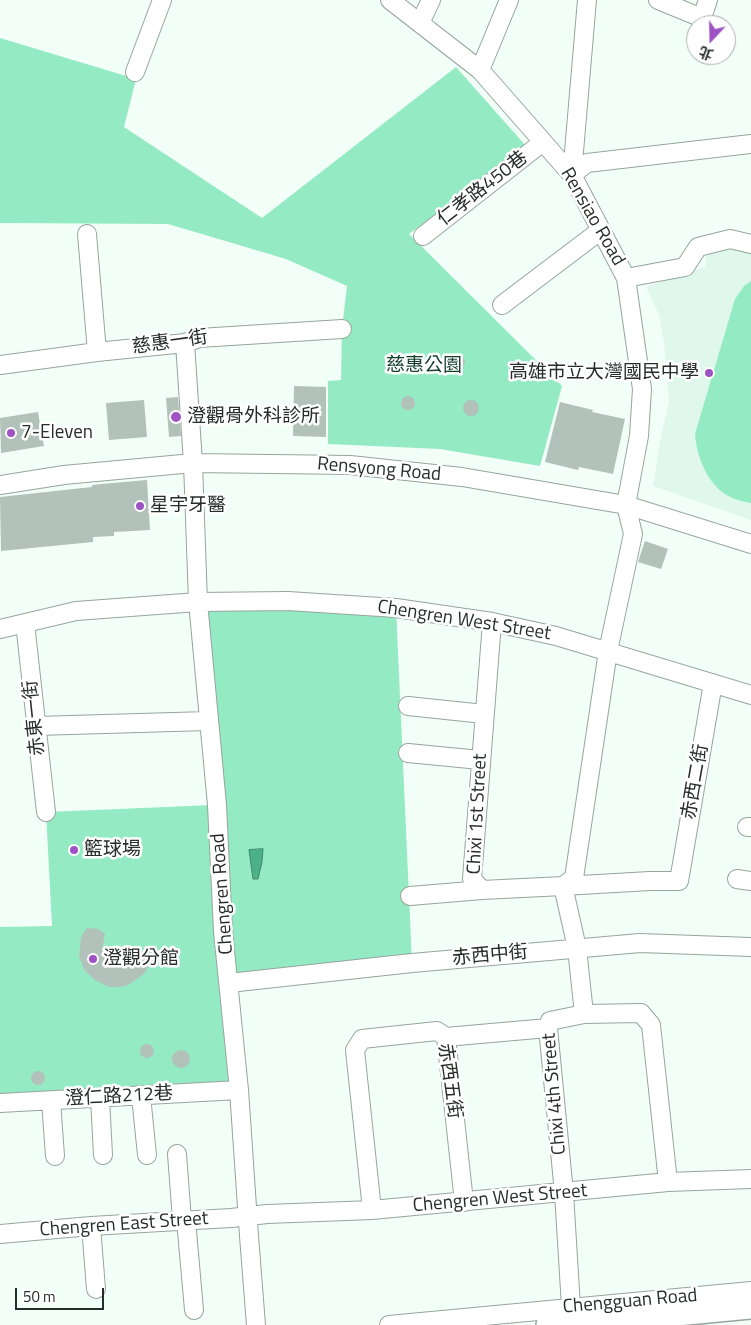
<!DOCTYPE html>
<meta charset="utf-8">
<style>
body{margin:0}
#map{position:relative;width:751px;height:1325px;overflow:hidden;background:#f2fff8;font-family:"Titillium Web","Noto Sans TC",sans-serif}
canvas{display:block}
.north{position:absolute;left:686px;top:15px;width:50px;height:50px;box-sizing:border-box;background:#fff;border:1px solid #a9abaa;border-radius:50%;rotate:201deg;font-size:14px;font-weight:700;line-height:20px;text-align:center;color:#272d2a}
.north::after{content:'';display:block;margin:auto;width:18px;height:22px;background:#9f52c3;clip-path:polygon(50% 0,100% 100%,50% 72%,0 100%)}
.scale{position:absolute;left:15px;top:1288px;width:89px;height:22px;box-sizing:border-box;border:2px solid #272d2a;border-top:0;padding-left:6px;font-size:15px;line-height:18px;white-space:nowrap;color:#272d2a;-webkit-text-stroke:4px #fff;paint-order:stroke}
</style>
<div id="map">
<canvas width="751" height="1325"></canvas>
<div class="north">北</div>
<div class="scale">50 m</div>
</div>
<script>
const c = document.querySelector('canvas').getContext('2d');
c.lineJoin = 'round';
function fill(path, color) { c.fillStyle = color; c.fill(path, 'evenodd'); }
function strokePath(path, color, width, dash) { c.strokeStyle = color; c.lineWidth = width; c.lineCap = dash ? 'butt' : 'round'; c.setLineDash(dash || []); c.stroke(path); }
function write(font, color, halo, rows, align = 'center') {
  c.font = font + ' "Titillium Web","Noto Sans TC",sans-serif'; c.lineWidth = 5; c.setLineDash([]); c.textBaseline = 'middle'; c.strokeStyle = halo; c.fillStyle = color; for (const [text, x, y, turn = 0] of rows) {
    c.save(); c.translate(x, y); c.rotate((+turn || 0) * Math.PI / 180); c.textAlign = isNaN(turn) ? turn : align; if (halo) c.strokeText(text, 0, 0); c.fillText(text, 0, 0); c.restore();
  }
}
fill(new Path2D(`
 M 733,243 L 751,248 L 751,520 L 653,486 L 660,441 L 669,402 L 664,343 L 659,315 L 646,287 L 705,267 L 707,251 Z`), '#e0f8ec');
fill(new Path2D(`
 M 0,38 L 136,79 L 124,127 L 262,218 L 456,67 L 526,146 L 409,234 L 562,386 L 540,466 L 440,449 L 328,444 L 328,381 L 341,380 L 342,329 L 347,286 L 286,259 L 168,224 L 0,223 Z
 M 751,281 L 751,503 C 746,502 740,501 735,499 C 710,490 697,460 695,434 L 735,299 L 744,286 Z
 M 198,602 L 396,608 L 412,963 L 230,983 L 239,1090 L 0,1103 L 0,927 L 52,926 L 46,812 L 214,805 Z`), '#94ebc3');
const water = new Path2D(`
 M 263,849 L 262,862 L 258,879 L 253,879 L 249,850 Z`);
fill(water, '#4db188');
strokePath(water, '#42896c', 1);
fill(new Path2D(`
 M451 362a7 7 0 1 1 14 0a7 7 0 1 1-14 0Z
 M 294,386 L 326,387 L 326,437 L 293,436 Z
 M401 403a7 7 0 1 1 14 0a7 7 0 1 1-14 0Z
 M 178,397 L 181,436 L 169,437 L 166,398 Z
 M 144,400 L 147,437 L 109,440 L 106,403 Z
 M463 408a8 8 0 1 1 16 0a8 8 0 1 1-16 0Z
 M 560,402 L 593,410 L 592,412 L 625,419 L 613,474 L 579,467 L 578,470 L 545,462 Z
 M 38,412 L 44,446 L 1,453 L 0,418 Z
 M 147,480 L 150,530 L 114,532 L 114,536 L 93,537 L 93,542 L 1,551 L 0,497 L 92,487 L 92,485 L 112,483 Z
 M 645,541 L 668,549 L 661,569 L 638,562 Z
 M 87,928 L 98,929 L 105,934 L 102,950 L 104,957 L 111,963 L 118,964 L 128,961 L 136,951 L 142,951 L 152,956 L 149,965 L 144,974 L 128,985 L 119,987 L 109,987 L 95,980 L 85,971 L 79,956 L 81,937 Z
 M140 1051a7 7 0 1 1 14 0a7 7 0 1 1-14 0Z
 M172 1059a9 9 0 1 1 18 0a9 9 0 1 1-18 0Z
 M31 1078a7 7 0 1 1 14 0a7 7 0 1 1-14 0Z`), '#b2c1ba');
const minor = new Path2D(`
 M 390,0 L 480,70 L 572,175 L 626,278 L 642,389 L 639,436 L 626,505 L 633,534 L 608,651 L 574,878 L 563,886 L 482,890 L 472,879 L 492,622
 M 658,0 L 702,18 L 708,0
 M 420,23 L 431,0
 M 480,70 L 509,0
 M 135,72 L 162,0
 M 572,175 L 587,163 L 751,144
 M 572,175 L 587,0
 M 87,234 L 97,352
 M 423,236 L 543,142
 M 626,278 L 685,267 L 698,247 L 730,239 L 751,244
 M 502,305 L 601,230
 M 185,343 L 193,463 L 198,602 L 217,805 L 223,931 L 239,1090 L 249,1236 L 256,1325
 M 0,365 L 97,352 L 185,343 L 199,338 L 342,329
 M 0,485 L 64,475 L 193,463 L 350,465 L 462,477 L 626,505 L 751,544
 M 25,623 L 46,812
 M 0,629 L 76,611 L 198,602 L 288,601 L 396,608 L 492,622 L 556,636 L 751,695
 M 408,706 L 484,714
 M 36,726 L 208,721
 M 408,753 L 480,760
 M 747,827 L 751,827
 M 737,879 L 751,881
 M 410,896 L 482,890
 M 229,983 L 412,963 L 640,943 L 751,947
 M 584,1014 L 577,948 L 563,886 L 650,881 L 679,881 L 713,683
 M 446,1037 L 548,1028
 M 141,1096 L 147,1155
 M 100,1098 L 103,1155
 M 51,1101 L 55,1156
 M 0,1103 L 239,1090
 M 177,1154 L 182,1220
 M 372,1210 L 355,1050 L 362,1039 L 437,1031 L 446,1037 L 464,1202
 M 186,1220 L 194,1310
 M 91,1226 L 96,1289
 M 0,1234 L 91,1226 L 231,1218 L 267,1214 L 372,1210 L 668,1182 L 751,1179
 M 571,1307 L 564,1193 L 548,1028 L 550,1021 L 584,1014 L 641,1013 L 651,1025 L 668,1182
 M 389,1325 L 751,1291`);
const highway = new Path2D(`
 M 549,1325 L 751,1306`);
strokePath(minor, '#96a59d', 20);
strokePath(highway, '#96a59d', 28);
strokePath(minor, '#fff', 18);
strokePath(highway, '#fff', 25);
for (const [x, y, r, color] of [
 [709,373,5,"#9f52c3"],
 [176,417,6,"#9f52c3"],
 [11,433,5,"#9f52c3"],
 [140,506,5,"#9f52c3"],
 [74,850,5,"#9f52c3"],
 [93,959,5,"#9f52c3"]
]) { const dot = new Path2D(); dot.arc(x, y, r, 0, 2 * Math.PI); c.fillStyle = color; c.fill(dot); strokePath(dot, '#fff', 2); }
write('19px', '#272d2a', '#fff', [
 ["仁孝路450巷",483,189,-38],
 ["Rensiao Road",592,217,60],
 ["慈惠一街",170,343,-8],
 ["Rensyong Road",379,470,5],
 ["Chengren West Street",464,621,9],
 ["赤東一街",35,718,-96],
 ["赤西二街",696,782,-80],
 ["Chixi 1st Street",478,814,-87],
 ["Chengren Road",223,894,-94],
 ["赤西中街",490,956,-5],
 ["赤西五街",449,1081,82],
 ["Chixi 4th Street",555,1094,-95],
 ["澄仁路212巷",119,1097,-3],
 ["Chengren West Street",500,1199,-5],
 ["Chengren East Street",124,1225,-4],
 ["Chengguan Road",630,1302,-5]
]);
write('19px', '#133e2d', '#fff', [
 ["慈惠公園",424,366]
]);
write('19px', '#272d2a', '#fff', [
 ["高雄市立大灣國民中學",699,373,"right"],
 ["澄觀骨外科診所",187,417],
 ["7-Eleven",21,433],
 ["星宇牙醫",150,506],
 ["籃球場",84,850],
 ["澄觀分館",103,959]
], 'left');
</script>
